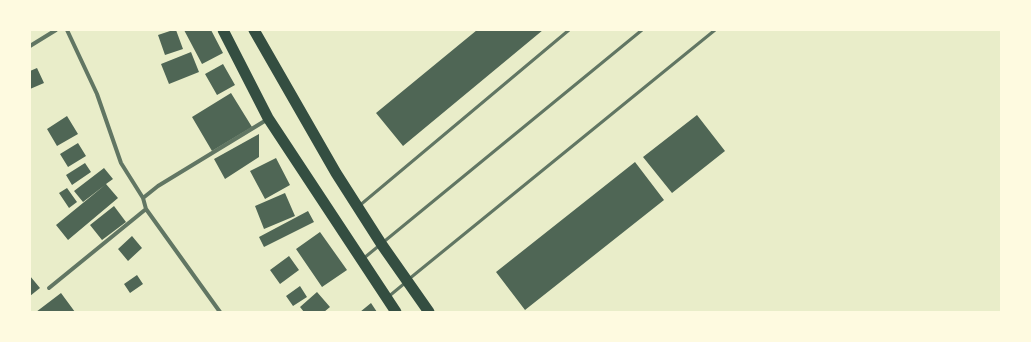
<!DOCTYPE html>
<style>
body{margin:0}
#map{position:relative;width:1031px;height:342px;overflow:hidden;background:#e9edc9;font-family:"Noto Serif",serif}
canvas{display:block}
.frame{position:absolute;inset:0;border:31px solid #fefae0;pointer-events:none}
</style>
<div id="map">
<canvas width="1031" height="342"></canvas>
<div class="frame"></div>
</div>
<script>
const c = document.querySelector('canvas').getContext('2d');
c.lineJoin = 'round';
function fill(path, color) { c.fillStyle = color; c.fill(path, 'evenodd'); }
function strokePath(path, color, width, dash) { c.strokeStyle = color; c.lineWidth = width; c.lineCap = dash ? 'butt' : 'round'; c.setLineDash(dash || []); c.stroke(path); }
fill(new Path2D(`
 M 173,30 L 176,30 L 183,49 L 165,55 L 158,35 Z
 M 184,30 L 211,30 L 223,53 L 202,64 Z
 M 477,30 L 543,30 L 403,146 L 376,113 Z
 M 191,52 L 199,72 L 169,84 L 161,64 Z
 M 223,64 L 235,85 L 217,95 L 205,74 Z
 M 37,68 L 44,83 L 30,89 L 30,71 Z
 M 231,93 L 252,127 L 212,151 L 192,117 Z
 M 697,115 L 725,151 L 672,193 L 643,157 Z
 M 67,116 L 78,134 L 57,146 L 47,129 Z
 M 259,134 L 259,157 L 225,179 L 214,159 Z
 M 78,143 L 86,156 L 68,167 L 60,154 Z
 M 276,158 L 290,185 L 265,199 L 250,171 Z
 M 635,162 L 664,200 L 525,310 L 496,272 Z
 M 85,163 L 91,172 L 72,185 L 66,175 Z
 M 104,168 L 113,179 L 106,184 L 118,198 L 68,240 L 56,225 L 105,185 L 83,202 L 74,191 Z
 M 67,188 L 77,202 L 69,208 L 59,193 Z
 M 285,193 L 295,216 L 264,229 L 255,206 Z
 M 114,206 L 126,222 L 102,240 L 90,225 Z
 M 308,211 L 314,222 L 264,247 L 259,237 Z
 M 320,232 L 347,270 L 322,287 L 296,249 Z
 M 132,236 L 142,248 L 128,261 L 118,249 Z
 M 289,256 L 299,270 L 280,284 L 270,270 Z
 M 137,275 L 143,284 L 130,293 L 124,284 Z
 M 30,276 L 40,288 L 30,296 Z
 M 300,286 L 307,297 L 293,306 L 286,296 Z
 M 317,292 L 330,307 L 324,312 L 304,312 L 300,307 Z
 M 61,293 L 75,312 L 36,312 Z
 M 371,303 L 377,312 L 360,312 Z`), '#4f6655');
strokePath(new Path2D(`
 M 359,206 L 569,30
 M 364,258 L 642,30
 M 409,279 L 715,30
 M 388,297 L 405,283`), '#617663', 3);
strokePath(new Path2D(`
 M 67,30 L 97,94 L 121,163 L 143,198 L 146,209 L 220,312
 M 30,46 L 56,30
 M 143,198 L 158,186 L 268,119
 M 49,288 L 146,209`), '#617663', 4);
strokePath(new Path2D(`
 M 223,30 L 268,118 L 396,312
 M 254,30 L 336,173 L 382,245 L 429,312`), '#344e41', 11);
</script>
